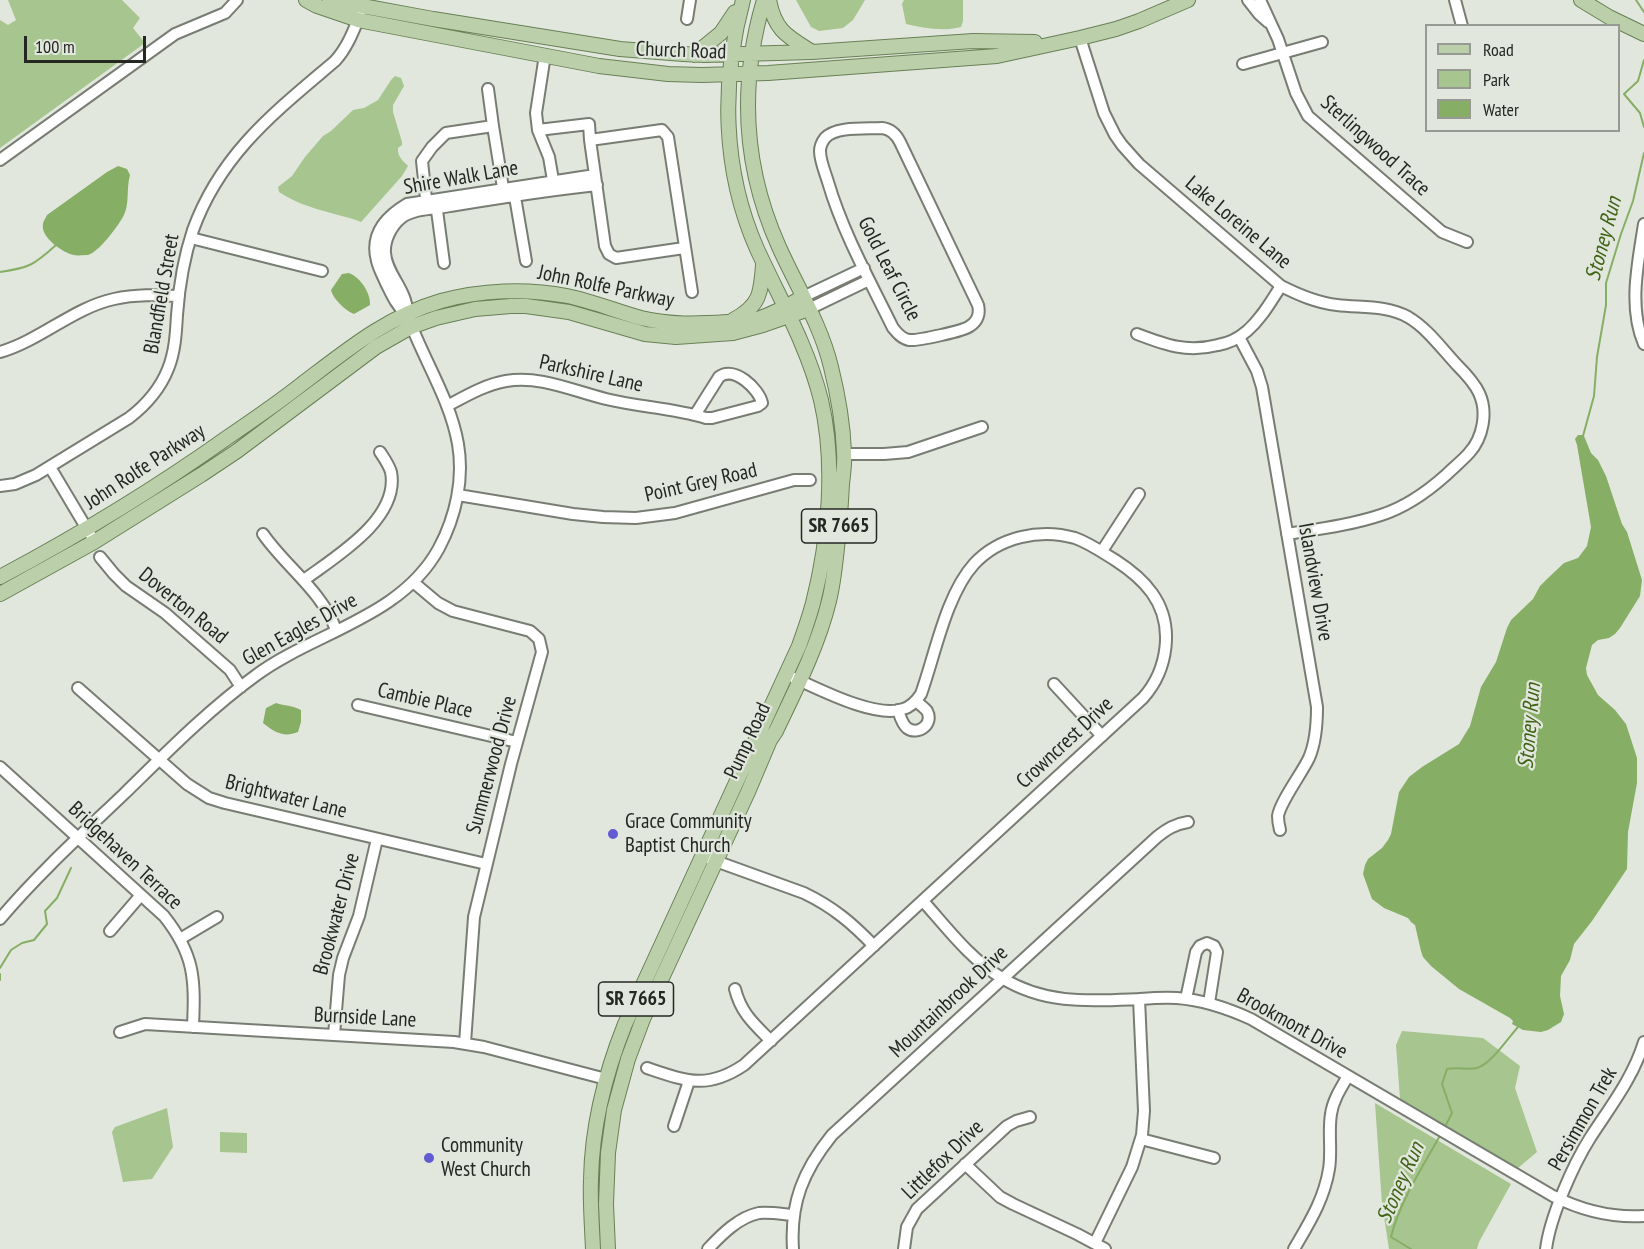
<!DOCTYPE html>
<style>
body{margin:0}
#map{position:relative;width:1644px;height:1249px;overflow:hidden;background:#e1e7dd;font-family:"PT Sans Narrow",sans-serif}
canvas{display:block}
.legend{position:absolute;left:1425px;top:24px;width:195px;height:108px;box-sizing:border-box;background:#e1e7dd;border:2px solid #969a93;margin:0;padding:8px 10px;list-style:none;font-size:18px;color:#252723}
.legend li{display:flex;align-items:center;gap:12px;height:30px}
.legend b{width:30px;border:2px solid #969a93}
.scale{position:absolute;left:24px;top:36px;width:122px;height:27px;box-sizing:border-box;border:3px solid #252723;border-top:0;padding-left:8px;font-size:18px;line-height:21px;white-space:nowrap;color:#252723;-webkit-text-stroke:4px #e1e7dd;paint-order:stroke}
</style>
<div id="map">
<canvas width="1644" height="1249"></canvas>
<ul class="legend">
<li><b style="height:8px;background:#bbd0aa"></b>Road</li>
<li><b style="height:16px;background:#a7c58e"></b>Park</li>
<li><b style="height:16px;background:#87ae65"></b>Water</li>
</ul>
<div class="scale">100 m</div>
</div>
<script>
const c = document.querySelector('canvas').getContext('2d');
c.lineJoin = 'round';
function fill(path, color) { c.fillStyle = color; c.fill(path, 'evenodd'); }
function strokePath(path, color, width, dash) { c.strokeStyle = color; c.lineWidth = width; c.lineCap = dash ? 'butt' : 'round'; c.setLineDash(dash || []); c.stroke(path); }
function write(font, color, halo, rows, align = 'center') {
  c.font = font + ' "PT Sans Narrow",sans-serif'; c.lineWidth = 4.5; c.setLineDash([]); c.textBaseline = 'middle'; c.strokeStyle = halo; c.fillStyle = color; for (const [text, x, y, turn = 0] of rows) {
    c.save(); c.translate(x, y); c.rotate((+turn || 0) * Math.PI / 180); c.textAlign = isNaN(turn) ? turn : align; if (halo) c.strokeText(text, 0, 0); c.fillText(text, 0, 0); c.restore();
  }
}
fill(new Path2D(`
 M 8,0 L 122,0 L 140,18 L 133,28 L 145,43 L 0,148 L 0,20 L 8,25 L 16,20 Z
 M 796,0 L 865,0 L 853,20 L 843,28 L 819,31 L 811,27 Z
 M 904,0 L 963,0 L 963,21 L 961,27 C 942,32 925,28 906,24 L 902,4 Z
 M 395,76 L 401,78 L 404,86 L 393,105 L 393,112 L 402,142 L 402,145 L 398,148 C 397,156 403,161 408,166 L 402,176 L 361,222 C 349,217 337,215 324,211 C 308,207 293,201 279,192 L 278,187 L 292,176 L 305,157 L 323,136 L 331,131 L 353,110 L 364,108 L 378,100 L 391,80 Z
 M 1402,1031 L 1483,1038 L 1520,1066 L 1515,1088 L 1537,1152 L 1518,1168 L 1400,1099 L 1396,1045 Z
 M 1375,1103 L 1511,1184 L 1479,1242 L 1477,1249 L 1389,1249 L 1382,1204 Z
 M 167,1108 L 173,1147 L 152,1179 L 123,1182 L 112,1132 L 115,1127 Z
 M 220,1132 L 247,1133 L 247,1153 L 220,1152 Z`), '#a7c58e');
fill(new Path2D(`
 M 118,166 L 127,169 L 130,175 C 126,189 130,205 123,217 C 117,227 100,251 88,255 C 85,255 77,256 74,255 C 63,253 40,237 43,224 C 43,222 46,217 47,215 L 107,172 Z
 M 349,273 C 360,277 371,293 370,305 L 354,314 C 346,311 333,299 331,290 L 342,274 Z
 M 1578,435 L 1583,435 L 1584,436 L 1591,453 L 1598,460 L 1606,476 L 1622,524 L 1627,532 L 1642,580 L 1640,596 L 1620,628 L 1615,634 L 1609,638 L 1598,640 L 1592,645 L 1586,668 L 1587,675 L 1598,695 L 1615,710 L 1626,724 L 1637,758 L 1637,783 L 1628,832 L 1627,869 L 1592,921 L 1574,944 L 1570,960 L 1561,976 L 1560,996 L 1564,1014 L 1561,1022 L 1548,1030 L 1541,1032 L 1523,1030 L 1512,1024 L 1513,1021 L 1510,1018 L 1459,989 L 1431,966 L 1423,957 L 1421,951 L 1415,925 L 1411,922 L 1408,918 L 1384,908 L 1372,899 L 1363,874 L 1365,865 L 1368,859 L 1382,848 L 1388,840 L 1391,834 L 1399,792 L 1409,777 L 1422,767 L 1459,744 L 1470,726 L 1481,687 L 1496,662 L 1507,628 L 1511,620 L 1533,599 L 1540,586 L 1547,579 L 1564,563 L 1578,558 L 1587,546 L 1591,527 L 1577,445 L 1575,439 Z
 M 276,703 C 285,706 292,705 301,710 L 301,722 L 298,732 C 284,738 274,732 263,723 L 266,708 Z`), '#87ae65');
strokePath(new Path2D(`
 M 1636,0 L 1644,12
 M 1644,60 L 1638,81 L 1624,94 L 1640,113 L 1644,127
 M 0,272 C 29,268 34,265 56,245
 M 1583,436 L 1594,396 L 1597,357 L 1606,305 L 1606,283 L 1621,234 L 1633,201 L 1644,153
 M 0,968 L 11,950 L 22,943 L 34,940 L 47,924 L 45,911 L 57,898 L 71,868
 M 0,974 L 0,980
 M 1444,1129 L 1452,1113 L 1442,1084 L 1447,1069 C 1458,1067 1468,1070 1477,1068 C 1491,1064 1508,1038 1518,1027
 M 1411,1249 L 1391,1237 C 1399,1203 1424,1164 1441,1134`), '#87ae65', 2);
const minor = new Path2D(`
 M 1248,0 L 1259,14 L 1268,22
 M 1260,0 L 1278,39 L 1296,93 L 1308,116 L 1442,232 L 1467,242
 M 1455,0 L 1462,26
 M 687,19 L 690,0
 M 1080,38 L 1104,113 L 1115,135 L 1122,145 L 1139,164 L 1281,286 C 1299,295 1317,303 1337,305 C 1361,308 1386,305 1408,317 C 1427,328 1442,349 1457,365 C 1465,373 1474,382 1479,393 C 1488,412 1483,438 1469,453 C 1462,461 1454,467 1446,475 C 1427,492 1406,507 1381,515 C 1351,525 1318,529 1287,534
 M 545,55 L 536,113 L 538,130 L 549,157 L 554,186
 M 1243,64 L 1322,42
 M 488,89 L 493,126
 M 882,128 C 891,129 896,134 900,142 L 978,305 C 980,313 978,321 970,326 C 964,331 917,341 909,340 C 902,339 897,333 893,328 C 870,281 843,233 828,182 C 825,172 820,161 820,151 C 820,146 822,142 825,138 C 836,126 866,129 882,128 Z
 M 538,130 L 589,124 L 590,140
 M 0,160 L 175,34 L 225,13 L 237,0
 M 514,191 L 526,261
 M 436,203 L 444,263
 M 427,208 L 422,161 L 432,147 L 446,133 L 493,126 L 504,194
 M 1644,224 C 1638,263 1628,307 1644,344
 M 191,238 L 322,271
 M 684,248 L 616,258 L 609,254 L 605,246 L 590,140 L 662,130 L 668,137 L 692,292
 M 803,297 L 864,268
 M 809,309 L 869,280
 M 406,314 C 396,305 392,295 386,283 C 383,276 379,269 377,261 C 370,235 385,217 407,204 L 595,175
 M 1137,334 C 1166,345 1187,353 1218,345 C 1229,343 1239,338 1247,331 C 1262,318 1271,301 1281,286
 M 1239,337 L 1257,371 L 1262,387 L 1317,707 C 1317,725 1316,742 1309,758 C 1302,773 1280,802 1278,816 C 1278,820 1279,826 1280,830
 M 0,352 C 41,340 73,308 114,299 C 136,294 157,295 179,296
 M 447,406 C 466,396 484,385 506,381 C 540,375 573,391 606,399 C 639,407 673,408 706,418 L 712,418 L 758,406 L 762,403 C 759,389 734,365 719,377 L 695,415
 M 844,454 L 884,454 L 908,452 L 982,427
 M 50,467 L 90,534
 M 0,486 L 15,484 L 36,475 L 129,418 C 146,405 160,389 168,369 C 175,352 176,333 177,315 C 179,287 184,257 193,230 C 221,153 275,112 335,61 C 347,48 353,32 360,15
 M 458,495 L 573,514 L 603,517 L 636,518 L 675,513 L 794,480 L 810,480
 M 263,534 C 286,567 322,591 336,630
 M 1102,551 L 1139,494
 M 100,557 L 114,574 L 126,586 L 165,613 L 230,670 L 241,687
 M 304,580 C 335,557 400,519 391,472 C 389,465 384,458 380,452
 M 413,582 L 438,603 L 453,611 L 530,631 L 539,639 L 542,652 L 511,764 L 474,917 L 465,1043
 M 1054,684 L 1102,736
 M 78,688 L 187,784 L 209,798 L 225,803 L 486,864
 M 358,705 L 517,742
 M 898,710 C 900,716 902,724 907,728 C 918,736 934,724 927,711 C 925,708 919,704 916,701
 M 0,767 L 164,916 C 195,955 195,979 193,1027
 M 710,859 L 804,893 C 833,907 852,923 874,946
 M 923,901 C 947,928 971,960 1002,978 C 1046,1005 1090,1001 1140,999 C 1152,998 1164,997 1177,998 C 1203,1000 1227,1008 1251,1019 L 1553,1196 C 1581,1210 1613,1218 1644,1216
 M 0,919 C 38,874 81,835 124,794 C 166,753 207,711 255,676 C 314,632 401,618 439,548 C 456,516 464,479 458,444 C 451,403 427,365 412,327 C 407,317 408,309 405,300 C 400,284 386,270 385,253 C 384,241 391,226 401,218 C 414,208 435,209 450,206 C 499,198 548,190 597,185
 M 110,931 L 141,895
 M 180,939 L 217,917
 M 735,989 C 741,1013 754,1024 771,1041
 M 1186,999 L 1196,952 L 1200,946 L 1207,943 L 1214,946 L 1217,952 L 1209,1003
 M 120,1032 L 145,1024 L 454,1042 L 484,1047 L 606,1079
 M 334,1035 L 339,975 L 343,958 L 359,916 L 377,839
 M 647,1068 C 686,1081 707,1090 744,1065 L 1143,698 C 1168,670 1175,625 1152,593 C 1142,579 1129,569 1115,560 C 1102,552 1089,543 1075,538 C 1040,528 999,537 974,564 C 946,595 935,655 921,694 C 917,700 911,707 903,709 C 876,719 819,689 794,678
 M 674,1126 L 689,1081
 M 1141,1139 L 1214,1158
 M 965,1164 L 1000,1197 L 1013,1204 L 1077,1234 L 1105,1249
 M 1095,1243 L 1132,1167 L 1142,1135 L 1144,1111 L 1139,999
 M 708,1249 C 722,1234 739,1217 759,1213 C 770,1212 782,1214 793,1215
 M 793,1249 C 790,1203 803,1171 832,1135 L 1157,837 C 1167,829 1175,824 1188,822
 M 904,1249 L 907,1227 L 917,1209 L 1007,1126 L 1016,1121 L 1030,1117
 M 1294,1249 C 1309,1223 1324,1200 1329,1169 C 1332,1151 1328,1132 1331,1114 C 1333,1100 1341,1088 1348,1076
 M 1546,1249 C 1550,1217 1573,1165 1590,1138 C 1610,1107 1633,1078 1644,1042`);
const major = new Path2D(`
 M 306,0 L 317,6 L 358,20 L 599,66 L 668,74 L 702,75 L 768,73 L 997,56 L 1080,38 L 1116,29 L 1139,21 L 1188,0
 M 330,0 L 433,19 L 620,49 L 683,54 L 705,55 L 812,52 L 973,41 L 1035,42
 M 769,0 C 775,31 787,36 812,52
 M 1581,0 L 1609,17 L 1644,34
 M 694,55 L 721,33 L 735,12
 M 733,320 C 760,306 761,293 763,265
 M 0,577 C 79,535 155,489 228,437 C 253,420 278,403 302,384 C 347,350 386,317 441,301 C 481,290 526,288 567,296 C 592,301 616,311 641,318 C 670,325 698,324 727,322 C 731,322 736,323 740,323 C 761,321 786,307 803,297
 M 0,594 L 94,542 L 201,475 L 237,451 L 376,347 L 411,327 L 436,318 L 475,309 L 511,306 L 526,306 L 569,312 L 645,334 L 676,337 L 733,333 L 763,325 L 809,309
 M 593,1249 C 592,1226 590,1202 591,1179 C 592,1126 605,1074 625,1024 L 799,646 C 804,632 809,618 813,603 C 829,540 836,464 821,400 C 808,347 780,299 757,249 C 722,170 721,82 743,0
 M 608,1249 L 606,1204 L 608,1153 L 614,1110 L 628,1059 L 643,1019 L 748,792 L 770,740 L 776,731 C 796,689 818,646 829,601 C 834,581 836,559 838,538 C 840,520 841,502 842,484 C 843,474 845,463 844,452 C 843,424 838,395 831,367 C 821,325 797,287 779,247 C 743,167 739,84 764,0`);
strokePath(minor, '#787d74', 14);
strokePath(major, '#698056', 16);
strokePath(minor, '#fff', 10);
strokePath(major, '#bbd0aa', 14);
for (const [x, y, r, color] of [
 [613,834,6,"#625ad3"],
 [429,1158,6,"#625ad3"]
]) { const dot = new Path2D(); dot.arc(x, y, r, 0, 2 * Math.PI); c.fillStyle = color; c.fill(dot); strokePath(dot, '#e1e7dd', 2); }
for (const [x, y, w] of [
 [839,526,75],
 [636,999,75]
]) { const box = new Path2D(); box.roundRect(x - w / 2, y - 17, w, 34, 4.5); c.fillStyle = '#e1e7dd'; c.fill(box); strokePath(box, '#252723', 1.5); }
write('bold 20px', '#252723', null, [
 ["SR 7665",839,526],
 ["SR 7665",636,999]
]);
write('21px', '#252723', '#e1e7dd', [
 ["Church Road",681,51,2],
 ["Sterlingwood Trace",1375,146,42],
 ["Shire Walk Lane",461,178,-10],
 ["Lake Loreine Lane",1238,223,40],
 ["Gold Leaf Circle",889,269,63],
 ["John Rolfe Parkway",606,287,12],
 ["Blandfield Street",162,294,-80],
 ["Parkshire Lane",591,374,13],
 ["John Rolfe Parkway",145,467,-33],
 ["Point Grey Road",701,483,-13],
 ["Islandview Drive",1315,582,80],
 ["Doverton Road",183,606,39],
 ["Glen Eagles Drive",300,630,-29],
 ["Cambie Place",425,701,13],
 ["Pump Road",748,741,-65],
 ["Crowncrest Drive",1065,743,-43],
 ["Summerwood Drive",492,765,-75],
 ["Brightwater Lane",286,797,14],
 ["Bridgehaven Terrace",125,856,43],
 ["Brookwater Drive",337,914,-75],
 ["Mountainbrook Drive",949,1002,-43],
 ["Burnside Lane",365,1018,3],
 ["Brookmont Drive",1292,1024,29],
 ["Persimmon Trek",1583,1119,-60],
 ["Littlefox Drive",943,1160,-44]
]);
write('21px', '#252723', '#e1e7dd', [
 ["Grace Community",625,822],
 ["Baptist Church",625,846],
 ["Community",441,1146],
 ["West Church",441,1170]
], 'left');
write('italic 22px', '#416417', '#e1e7dd', [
 ["Stoney Run",1604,239,-75],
 ["Stoney Run",1530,726,-85],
 ["Stoney Run",1401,1183,-66]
]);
</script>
